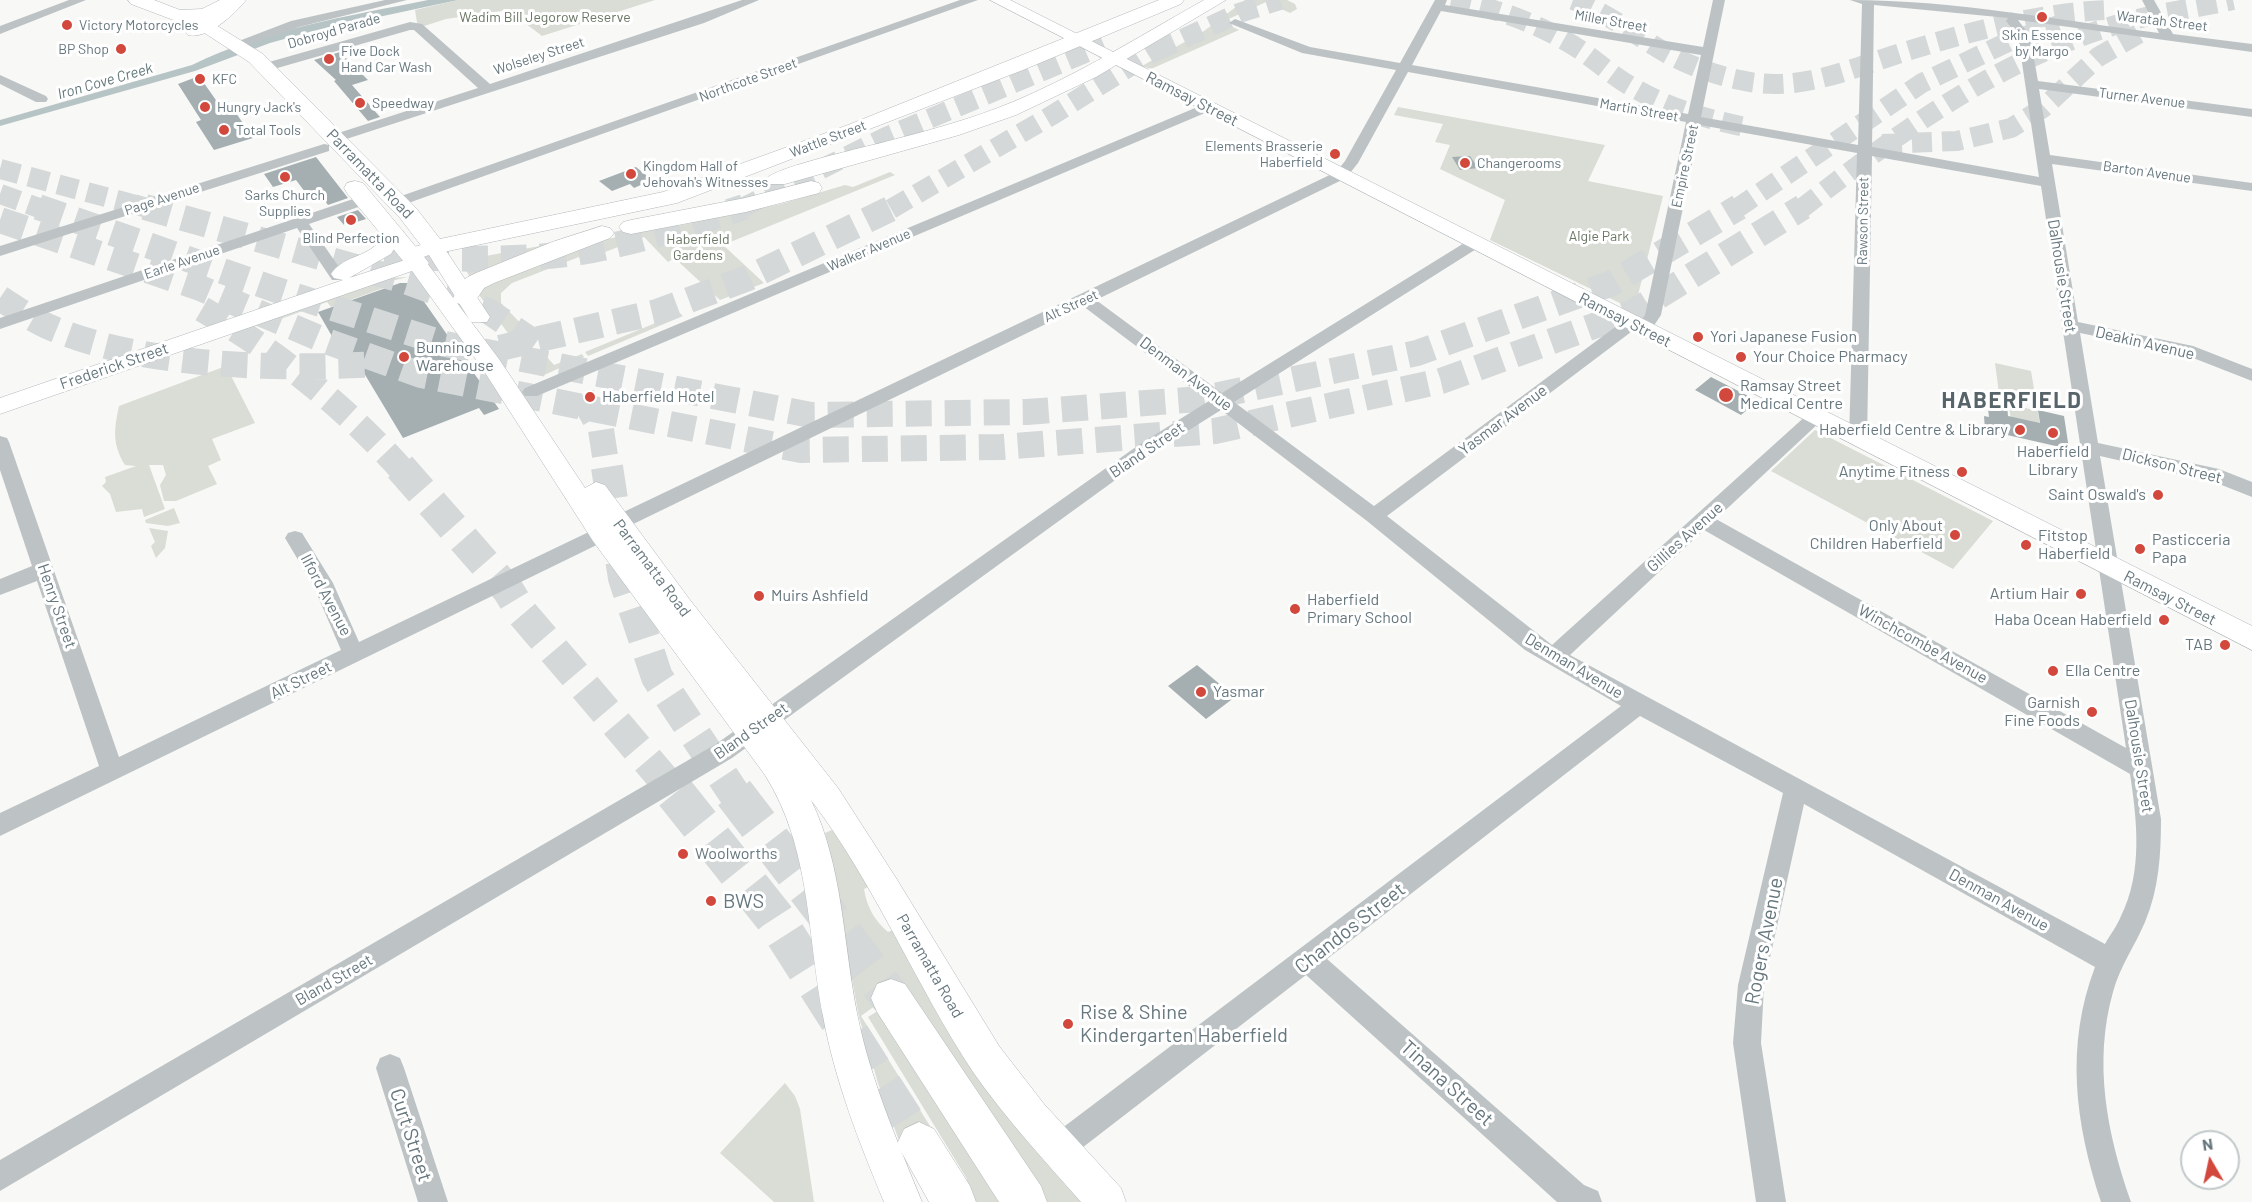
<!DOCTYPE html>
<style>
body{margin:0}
#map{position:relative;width:2252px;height:1202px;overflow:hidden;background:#f8f8f6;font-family:Barlow,sans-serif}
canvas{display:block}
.north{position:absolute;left:2180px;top:1130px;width:60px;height:60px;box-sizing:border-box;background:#fff;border:2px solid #c2c9cb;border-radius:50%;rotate:351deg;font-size:16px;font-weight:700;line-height:24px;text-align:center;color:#66777e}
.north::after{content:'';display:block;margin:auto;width:21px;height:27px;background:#d2483c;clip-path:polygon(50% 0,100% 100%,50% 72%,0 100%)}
</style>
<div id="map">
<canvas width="2252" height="1202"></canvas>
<div class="north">N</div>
</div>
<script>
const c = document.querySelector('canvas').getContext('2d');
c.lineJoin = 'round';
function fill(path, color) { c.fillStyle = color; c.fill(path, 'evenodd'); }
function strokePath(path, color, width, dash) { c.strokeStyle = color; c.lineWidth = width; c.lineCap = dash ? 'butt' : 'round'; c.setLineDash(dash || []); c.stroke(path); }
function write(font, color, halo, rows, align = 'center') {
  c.font = font + ' Barlow,sans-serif'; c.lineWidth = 6; c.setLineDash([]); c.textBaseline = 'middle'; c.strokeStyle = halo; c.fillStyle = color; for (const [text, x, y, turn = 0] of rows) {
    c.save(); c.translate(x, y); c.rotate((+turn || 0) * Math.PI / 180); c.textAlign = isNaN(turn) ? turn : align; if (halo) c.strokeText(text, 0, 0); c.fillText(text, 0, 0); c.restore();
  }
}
fill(new Path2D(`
 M 458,0 L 655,0 L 542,36 L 508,10 L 446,19 L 418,28 L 415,10 Z
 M 1245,0 L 1287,0 L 1295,4 L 1297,9 L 1290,13 L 1266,2 L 1222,22 L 1239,30 L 1151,69 L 1142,66 L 1204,31 Z
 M 1398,107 L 1605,145 L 1588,181 L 1663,196 L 1635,307 L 1630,308 L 1490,240 L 1505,200 L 1440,169 L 1450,145 L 1435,142 L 1443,124 L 1394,115 Z
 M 890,172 L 895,175 L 723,245 L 764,283 L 720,300 L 670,254 L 673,259 L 668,262 L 644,237 L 600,254 L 590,243 L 657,228 L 658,230 L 781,204 L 845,185 L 853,187 Z
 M 556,243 L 471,279 L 464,267 L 464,260 Z
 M 578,247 L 589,258 L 583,261 L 579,257 L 512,283 L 501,293 L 501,303 L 531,334 L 511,337 L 479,295 L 481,287 Z
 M 408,277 L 387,282 L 389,286 L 331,307 L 327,302 L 270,323 L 267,321 L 391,278 Z
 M 680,313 L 683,316 L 588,356 L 585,352 Z
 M 582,354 L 584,357 L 542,376 L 538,375 L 530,363 L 546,356 L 554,365 Z
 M 1995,363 L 2031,371 L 2036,401 L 1999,393 Z
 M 226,366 L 255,423 L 212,439 L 221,460 L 208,466 L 217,484 L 176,501 L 164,501 L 160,485 L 166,475 L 163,465 L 149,465 L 165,509 L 144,517 L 142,509 L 116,512 L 110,494 L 102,486 L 106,482 L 105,477 L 136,466 L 125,465 C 112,444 114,429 119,406 Z
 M 2009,404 L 2038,411 L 2040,427 L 2011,421 Z
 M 1815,430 L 1993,521 L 1953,569 L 1771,471 Z
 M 174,508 L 180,523 L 168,526 L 146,523 L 145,520 Z
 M 149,528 L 168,531 L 165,548 L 156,558 L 151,546 L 155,542 Z
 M 834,829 L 868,887 L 864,889 C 867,907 874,920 888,932 L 893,930 L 1085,1202 L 1047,1202 L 902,986 L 861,1016 L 930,1126 L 901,1146 L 878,1083 L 859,1017 L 825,833 Z
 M 881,1009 L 1008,1202 L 976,1202 L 963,1182 L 967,1179 L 868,1017 Z
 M 785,1083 L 795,1096 L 800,1109 L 814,1202 L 774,1202 L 720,1153 Z`), '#d9ddd5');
fill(new Path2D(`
 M 428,0 L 458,0 L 313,31 L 270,43 L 195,71 L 0,126 L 0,120 L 192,65 C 265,29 349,16 428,0 Z`), '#b7c4c6');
fill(new Path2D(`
 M 340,52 L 368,80 L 352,85 L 380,117 L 368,121 L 334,81 L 336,80 L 314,60 Z
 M 199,76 L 225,113 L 236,113 L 253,138 L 214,150 L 196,122 L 201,120 L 178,84 Z
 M 1470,156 L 1478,168 L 1460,170 L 1452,157 Z
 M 316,157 L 348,198 L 328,205 L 318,192 L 308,196 L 296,180 L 273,187 L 264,174 Z
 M 636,167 L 652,180 L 634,188 L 630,184 L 612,191 L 599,181 Z
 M 358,210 L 366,219 L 350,224 L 345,218 L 344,225 L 337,217 Z
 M 400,283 L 411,283 L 499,409 L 484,415 L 479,408 L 403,438 L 361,368 L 352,371 L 318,312 Z
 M 1711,377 L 1758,401 L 1741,415 L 1695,390 Z
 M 1987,400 L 2007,404 L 2008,416 L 2040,423 L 2038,410 L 2064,416 L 2069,449 L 1985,430 L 1984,416 L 1989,417 Z
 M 1197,665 L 1235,697 L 1206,719 L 1168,686 Z`), '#a5afb2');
strokePath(new Path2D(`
 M 1451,0 C 1498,8 1542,25 1582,51 C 1599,63 1615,78 1634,88 C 1670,109 1710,120 1750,128
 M 1573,0 C 1608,13 1636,36 1668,54 C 1690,66 1715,75 1740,80 C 1799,94 1852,68 1907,51 C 1973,31 2038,13 2107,10
 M 1156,51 L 1239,13 L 1280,0
 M 1882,144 L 1957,141 L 2011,128 L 2043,108 L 2098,57 L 2140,33
 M 0,169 L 151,209
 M 0,194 L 42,209
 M 134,204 L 150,209
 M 740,209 L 886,137 L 1104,45
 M 891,209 L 1054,114 L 1174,39
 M 1736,209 L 1922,83 L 2008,42 L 2059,25
 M 1801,209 C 1903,130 1996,60 2122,23 C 2158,13 2196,8 2233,0`), '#d4d8d8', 20, [20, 10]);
strokePath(new Path2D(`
 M 38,207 L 274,289 L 445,344 L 811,415 L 1027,412 L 1200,399 L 1417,353 L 1610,284 L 1739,207
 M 145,207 L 153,209
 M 145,207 L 408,282 L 488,311 L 544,349
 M 0,220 L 200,288 L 326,341 L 421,375 L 801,450 L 1001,447 L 1215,431 L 1441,381 L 1633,312 L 1803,207
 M 384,257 C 449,258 516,262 581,252 C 637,242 690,225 744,207
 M 0,298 C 15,308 30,318 47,326 C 139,367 277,370 376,364
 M 202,309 C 278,353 342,404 401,469
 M 500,348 L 657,312 L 748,278 L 894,207
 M 582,396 L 601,430 L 607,469`), '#d4d8d8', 26, [26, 13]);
strokePath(new Path2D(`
 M 400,467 L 508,590 L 522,613 L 677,795
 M 607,467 L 624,578 L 657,677 L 735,795`), '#d4d8d8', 32, [32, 16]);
strokePath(new Path2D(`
 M 675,793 L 774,917 L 919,1144
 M 734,793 L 891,998`), '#d4d8d8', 40, [40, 20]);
const major = new Path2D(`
 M 228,0 L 246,0 C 235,14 207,40 188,35 L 186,32 Z
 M 990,0 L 1010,0 L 2252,626 L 2252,650 Z
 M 394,227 L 401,229 L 404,233 L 391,254 L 349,278 L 405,260 L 398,255 L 401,251 L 434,241 L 441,243 L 490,317 L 487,322 L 471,322 L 429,255 L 421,258 L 424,259 L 499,359 L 585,488 L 596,482 L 605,485 L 690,600 L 838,788 L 896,878 L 999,1046 L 1044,1104 L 1121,1188 L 1126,1202 L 1081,1202 C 1044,1160 1005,1118 973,1072 C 915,984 875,884 811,800 C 843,866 843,942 857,1013 C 870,1079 897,1140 922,1202 L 884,1202 C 859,1142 835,1081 823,1016 C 807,934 811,848 765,775 L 593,541 L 482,368 L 412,271 L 0,414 L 0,398 L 343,280 L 334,278 L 331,274 C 342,257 362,258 376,245 C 381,241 383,234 387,229 Z`);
const highway = new Path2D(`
 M 128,0 L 154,0 L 180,10 L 202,9 L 220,0 L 244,0 L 241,4 L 206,19 L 263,54 L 416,208 L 440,239 L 663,192 L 848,125 L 1159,0 L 1184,0 L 1181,4 L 1023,70 L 677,203 L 434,254 L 426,252 L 400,218 L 249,62 L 200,30 L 131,4 Z
 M 1204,0 L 1226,0 L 1096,77 L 1016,115 L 959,135 L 785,184 L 769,184 L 766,179 C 774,167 875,145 896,139 C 942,127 988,114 1031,94 C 1091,67 1147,32 1204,0 Z
 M 355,181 L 363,183 L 425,258 L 429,263 L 425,268 L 417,270 L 409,268 L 347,193 L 344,188 L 347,183 Z
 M 811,181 L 819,183 L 822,188 L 819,193 L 746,212 L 631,234 L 623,232 L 619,227 L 623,222 L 631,220 L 745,198 Z
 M 602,226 L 610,228 L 614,233 L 610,238 L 494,283 L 484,288 L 474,303 L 465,305 L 456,303 L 453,298 L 466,278 L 476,273 L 552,242 Z
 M 891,979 L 905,984 L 1041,1186 L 1047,1202 L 999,1202 L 877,1012 L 871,998 L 877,984 Z
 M 919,1122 L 934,1129 L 970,1186 L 976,1202 L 929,1202 L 897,1144 L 904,1129 Z`);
strokePath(major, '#b1b7ba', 1);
strokePath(highway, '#b3b8ba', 1);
fill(new Path2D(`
 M 69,0 L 86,0 L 0,34 L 0,26 Z
 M 385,0 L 407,0 L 299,27 L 242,47 L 232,47 L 231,44 L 291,21 Z
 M 742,0 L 759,0 L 704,23 L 334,143 L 327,139 L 329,136 L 478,88 L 414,30 L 410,30 L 267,71 L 260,67 L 262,64 L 410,22 L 422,24 L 490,84 Z
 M 960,0 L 978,0 L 414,201 L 409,203 L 401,198 L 404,195 Z
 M 1435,0 L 1447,0 L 1445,5 L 1703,47 L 1713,0 L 1725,0 L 1701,117 L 1858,145 L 1862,4 L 1850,0 C 1954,0 2056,20 2159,33 L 2142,0 L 2154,0 L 2173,34 L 2252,44 L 2252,52 L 2018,20 L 2030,36 L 2038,81 L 2252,109 L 2252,117 L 2039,89 L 2050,155 L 2252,183 L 2252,191 L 2052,164 L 2078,322 L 2193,346 L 2252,369 L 2252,381 L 2183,354 L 2080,333 L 2098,443 L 2219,469 L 2252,482 L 2252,497 L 2214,482 L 2100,456 L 2161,819 C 2161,854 2159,889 2145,922 C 2135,946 2120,966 2113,992 C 2093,1063 2107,1134 2131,1202 L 2101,1202 C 2075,1123 2065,1046 2095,967 L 1804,804 L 1764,985 L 1761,1043 L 1786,1202 L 1756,1202 L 1733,1043 L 1738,985 L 1783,793 L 1640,716 L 1327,959 L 1584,1185 L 1598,1191 L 1602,1202 L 1557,1202 L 1306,975 L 1069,1158 L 1059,1163 L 1049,1158 L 1044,1148 L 1049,1138 L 1621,706 L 1525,650 L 1367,521 L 1221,410 L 1154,452 L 732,758 L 0,1191 L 0,1160 L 716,744 L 1140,444 L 1209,401 L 1083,306 L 625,528 L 611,528 L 608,523 L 611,518 L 1336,172 L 1345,161 L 1396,70 L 1302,53 L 1229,23 L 1235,19 L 1310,47 L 1400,63 ZM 1874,5 L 2008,18 L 2006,21 L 2018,36 L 2039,177 L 1872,147 ZM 1441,11 L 1701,55 L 1688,114 L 1412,65 ZM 1408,72 L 1686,122 L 1645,315 L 1640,322 L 1632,318 L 1626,319 L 1374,506 L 1234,402 L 1481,246 L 1483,243 L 1481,240 L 1469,240 L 1222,393 L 1096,300 L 1346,178 L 1358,163 ZM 1700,125 L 1857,153 L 1849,440 L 1851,444 L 1865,444 L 1867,440 L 1872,156 L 2041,186 L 2126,748 L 1716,519 L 1821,421 L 1824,417 L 1821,413 L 1809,413 L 1552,645 L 1387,516 L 1635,329 L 1643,334 L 1649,333 L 1661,315 ZM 1704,530 L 2130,774 C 2137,820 2143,872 2121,916 C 2117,926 2110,935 2105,944 L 1570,655 Z
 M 0,75 L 46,96 L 48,99 L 46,102 L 36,102 L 0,84 Z
 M 1207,103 L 1214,107 L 1212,110 L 537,396 L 525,396 L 522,392 L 525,388 Z
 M 324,144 L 329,145 L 329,151 L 0,256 L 0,246 Z
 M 365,195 L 370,197 L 373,200 L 370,203 L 309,224 L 346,277 L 344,280 L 332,280 L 297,228 L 0,329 L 0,318 Z
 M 0,436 L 7,438 L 9,442 L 119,757 L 341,650 L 313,585 L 285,538 L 288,533 L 295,531 L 302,533 L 333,583 L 359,642 L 595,529 L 602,527 L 609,529 L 612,534 L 609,539 L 0,836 L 0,813 L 99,766 L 37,581 L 0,595 L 0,579 L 32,566 L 0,470 Z
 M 390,1054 L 400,1058 L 404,1068 L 448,1202 L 418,1202 L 376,1068 L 380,1058 Z`), '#bdc3c5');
fill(major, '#fff');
fill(highway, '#fff');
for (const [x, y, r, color] of [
 [2042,17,6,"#d2483c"],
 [67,25,6,"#d2483c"],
 [121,49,6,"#d2483c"],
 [329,59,6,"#d2483c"],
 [200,79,6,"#d2483c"],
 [360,103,6,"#d2483c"],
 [205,107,6,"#d2483c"],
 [224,130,6,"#d2483c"],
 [1335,154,6,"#d2483c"],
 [1465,163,6,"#d2483c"],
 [631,174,6,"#d2483c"],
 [285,177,6,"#d2483c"],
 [351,220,6,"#d2483c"],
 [1698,337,6,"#d2483c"],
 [404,357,6,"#d2483c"],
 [1741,357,6,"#d2483c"],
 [1726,395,8,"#d2483c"],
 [590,397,6,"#d2483c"],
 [2020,430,6,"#d2483c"],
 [2053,433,6,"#d2483c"],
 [1962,472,6,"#d2483c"],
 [2158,495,6,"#d2483c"],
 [1955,535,6,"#d2483c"],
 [2026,545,6,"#d2483c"],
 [2140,549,6,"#d2483c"],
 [2081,594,6,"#d2483c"],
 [759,596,6,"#d2483c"],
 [1295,609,6,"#d2483c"],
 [2164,620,6,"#d2483c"],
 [2225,645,6,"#d2483c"],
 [2053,671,6,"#d2483c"],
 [1201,692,6,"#d2483c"],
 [2092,712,6,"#d2483c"],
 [683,854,6,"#d2483c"],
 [711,901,6,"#d2483c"],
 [1068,1024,6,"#d2483c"]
]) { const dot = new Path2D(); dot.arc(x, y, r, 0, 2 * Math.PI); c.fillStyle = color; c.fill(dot); strokePath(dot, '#fff', 2); }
write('14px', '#6a7764', '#fff', [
 ["Wadim Bill Jegorow Reserve",545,17],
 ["Algie Park",1599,236],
 ["Haberfield",698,239],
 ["Gardens",698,255]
]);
write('14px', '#66777e', '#fff', [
 ["Miller Street",1611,21,10],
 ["Waratah Street",2162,21,7],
 ["Dobroyd Parade",334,31,-16],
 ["Wolseley Street",539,56,-18],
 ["Northcote Street",748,80,-20],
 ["Turner Avenue",2142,98,7],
 ["Martin Street",1639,110,10],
 ["Wattle Street",828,139,-21],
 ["Empire Street",1685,166,-78],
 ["Barton Avenue",2147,172,8],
 ["Page Avenue",162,199,-18],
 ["Rawson Street",1863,221,-89],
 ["Walker Avenue",869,250,-23],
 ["Earle Avenue",182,262,-19],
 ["Alt Street",1071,306,-25]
]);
write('14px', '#66777e', '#fff', [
 ["Victory Motorcycles",79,25],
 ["Skin Essence",2042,35,"center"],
 ["by Margo",2042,51,"center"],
 ["BP Shop",109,49,"right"],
 ["Five Dock",341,51],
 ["Hand Car Wash",341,67],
 ["KFC",212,79],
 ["Speedway",372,103],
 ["Hungry Jack's",217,107],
 ["Total Tools",236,130],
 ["Elements Brasserie",1323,146,"right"],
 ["Haberfield",1323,162,"right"],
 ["Changerooms",1477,163],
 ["Kingdom Hall of",643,166],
 ["Jehovah's Witnesses",643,182],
 ["Sarks Church",285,195,"center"],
 ["Supplies",285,211,"center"],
 ["Blind Perfection",351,238,"center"]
], 'left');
write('italic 15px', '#607678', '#fff', [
 ["Iron Cove Creek",105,81,-16]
]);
write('16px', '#66777e', '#fff', [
 ["Ramsay Street",1192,99,27],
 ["Parramatta Road",370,174,46],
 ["Dalhousie Street",2062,276,81],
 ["Ramsay Street",1625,320,27],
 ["Deakin Avenue",2145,343,13],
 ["Frederick Street",114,366,-19],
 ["Denman Avenue",1186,374,37],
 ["Yasmar Avenue",1503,420,-37],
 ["Bland Street",1147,450,-34],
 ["Dickson Street",2172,466,14],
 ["Gillies Avenue",1685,537,-42],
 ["Parramatta Road",652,568,53],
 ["Ilford Avenue",326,595,62],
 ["Ramsay Street",2170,598,27],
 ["Henry Street",57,606,71],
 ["Winchcombe Avenue",1923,644,29],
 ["Denman Avenue",1574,666,31],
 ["Alt Street",301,680,-26],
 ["Bland Street",751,731,-35],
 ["Dalhousie Street",2139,756,81],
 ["Denman Avenue",1999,900,29],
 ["Parramatta Road",930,966,60],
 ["Bland Street",334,980,-30]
]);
write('16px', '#66777e', '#fff', [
 ["Yori Japanese Fusion",1710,337],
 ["Bunnings",416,348],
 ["Warehouse",416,366],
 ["Your Choice Pharmacy",1753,357],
 ["Ramsay Street",1740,386],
 ["Medical Centre",1740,404],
 ["Haberfield Hotel",602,397],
 ["Haberfield Centre & Library",2008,430,"right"],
 ["Haberfield",2053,452,"center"],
 ["Library",2053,470,"center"],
 ["Anytime Fitness",1950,472,"right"],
 ["Saint Oswald's",2146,495,"right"],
 ["Only About",1943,526,"right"],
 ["Children Haberfield",1943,544,"right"],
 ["Fitstop",2038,536],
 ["Haberfield",2038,554],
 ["Pasticceria",2152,540],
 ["Papa",2152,558],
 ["Artium Hair",2069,594,"right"],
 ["Muirs Ashfield",771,596],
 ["Haberfield",1307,600],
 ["Primary School",1307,618],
 ["Haba Ocean Haberfield",2152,620,"right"],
 ["TAB",2213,645,"right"],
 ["Ella Centre",2065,671],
 ["Yasmar",1213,692],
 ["Garnish",2080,703,"right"],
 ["Fine Foods",2080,721,"right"],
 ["Woolworths",695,854]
], 'left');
write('20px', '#66777e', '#fff', [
 ["BWS",723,901],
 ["Rise & Shine",1080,1012],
 ["Kindergarten Haberfield",1080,1035]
], 'left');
write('20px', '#66777e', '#fff', [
 ["Chandos Street",1350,928,-38],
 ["Rogers Avenue",1764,941,-79],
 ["Tinana Street",1447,1083,42],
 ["Curt Street",411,1135,72]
]);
c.letterSpacing = '1.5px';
write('bold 22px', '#57646a', '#fff', [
 ["HABERFIELD",2012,401]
]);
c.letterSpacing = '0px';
</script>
